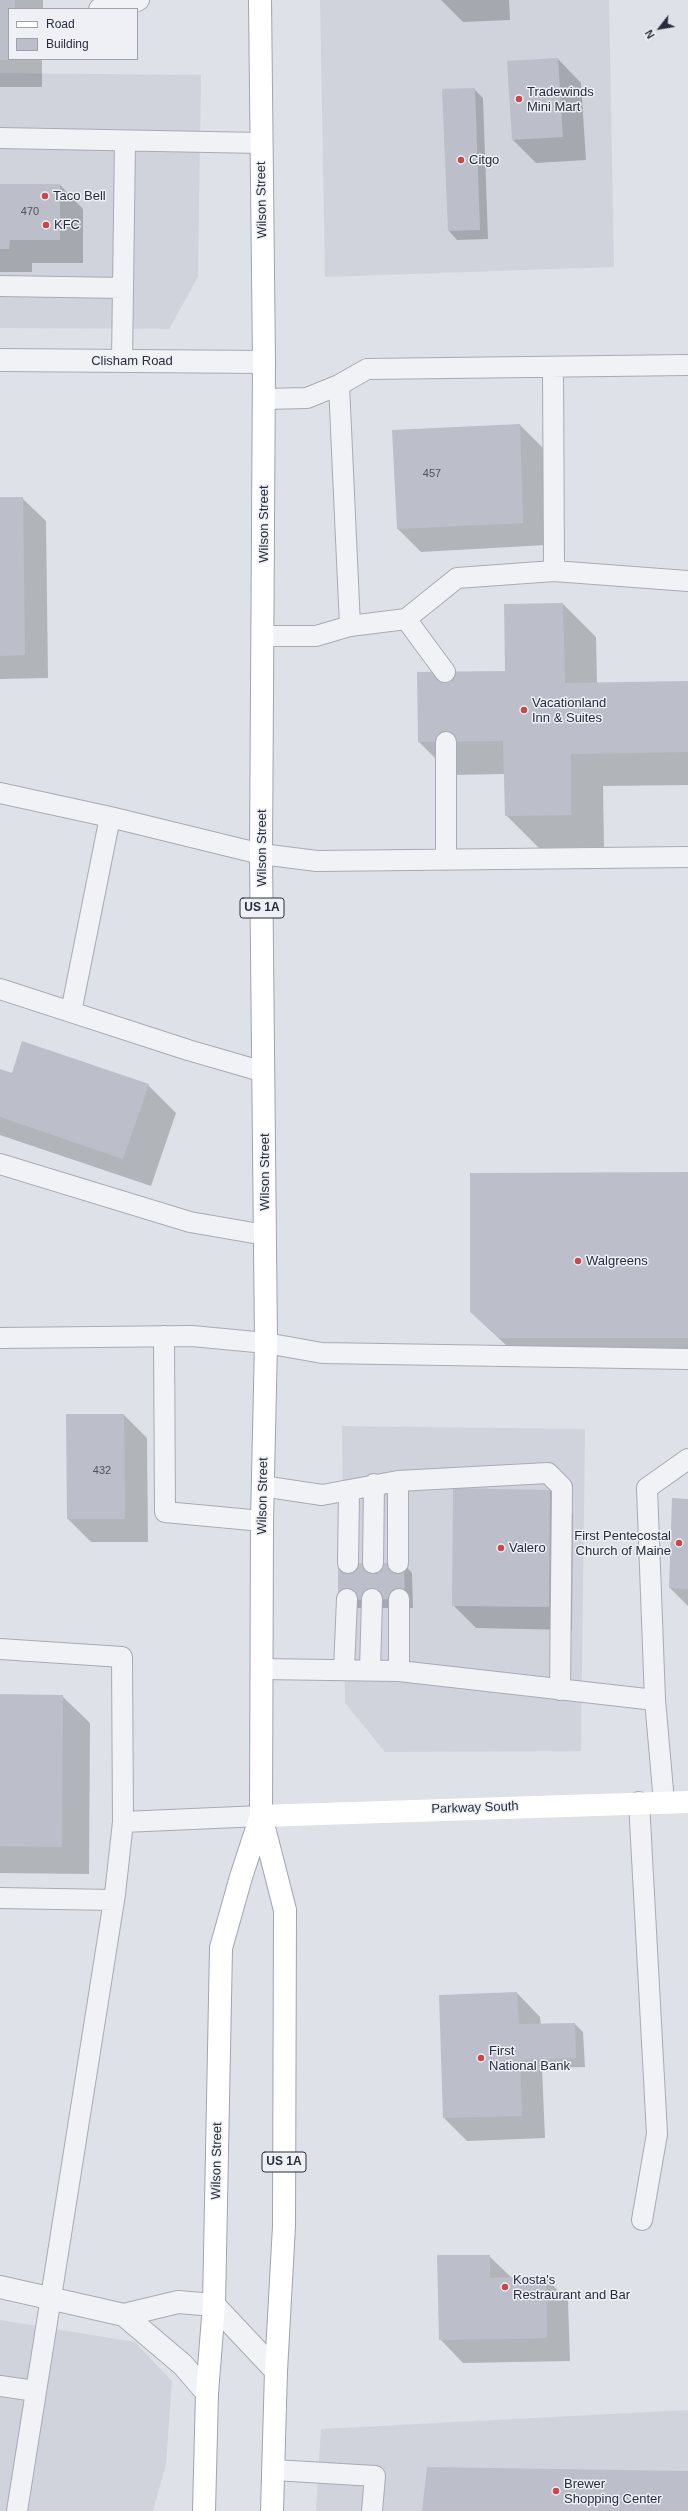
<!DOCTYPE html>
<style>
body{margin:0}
#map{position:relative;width:688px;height:2511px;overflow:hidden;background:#dee1e7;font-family:Helvetica,sans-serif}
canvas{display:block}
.legend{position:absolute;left:8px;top:8px;width:130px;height:52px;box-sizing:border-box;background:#eef0f5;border:1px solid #9fa2ab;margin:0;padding:5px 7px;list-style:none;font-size:12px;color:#282d3d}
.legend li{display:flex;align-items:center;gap:8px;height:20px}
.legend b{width:20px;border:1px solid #9fa2ab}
.north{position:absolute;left:640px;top:8px;width:40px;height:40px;-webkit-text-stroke:3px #eef0f5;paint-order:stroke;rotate:239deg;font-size:11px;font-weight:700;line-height:16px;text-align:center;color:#282d3d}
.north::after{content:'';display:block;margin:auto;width:14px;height:18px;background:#282d3d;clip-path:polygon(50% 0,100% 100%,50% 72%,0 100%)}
</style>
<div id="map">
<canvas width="688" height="2511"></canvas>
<ul class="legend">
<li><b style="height:5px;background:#fff"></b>Road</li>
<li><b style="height:11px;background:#bcbfca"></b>Building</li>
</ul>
<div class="north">N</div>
</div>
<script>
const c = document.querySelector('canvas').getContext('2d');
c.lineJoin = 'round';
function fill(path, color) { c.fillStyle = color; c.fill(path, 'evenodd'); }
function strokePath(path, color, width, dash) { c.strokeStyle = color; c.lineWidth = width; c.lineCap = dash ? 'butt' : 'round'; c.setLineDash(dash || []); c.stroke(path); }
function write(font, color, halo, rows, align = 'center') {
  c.font = font + ' Helvetica,sans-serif'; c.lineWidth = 3; c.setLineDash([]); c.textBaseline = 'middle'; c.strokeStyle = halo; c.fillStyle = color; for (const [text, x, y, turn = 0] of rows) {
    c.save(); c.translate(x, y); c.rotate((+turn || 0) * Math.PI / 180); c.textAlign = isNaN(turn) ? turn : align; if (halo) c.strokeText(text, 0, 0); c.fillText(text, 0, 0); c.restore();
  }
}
fill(new Path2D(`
 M 320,0 L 609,0 L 614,267 L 325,277 Z
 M 0,73 L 201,75 L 198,277 L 169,329 L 0,328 Z
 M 342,1426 L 585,1429 L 581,1751 L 385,1752 L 345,1703 Z
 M 0,2320 L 135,2342 L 172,2381 L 166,2464 L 153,2511 L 0,2511 Z
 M 688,2410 L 688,2511 L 316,2511 L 321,2429 Z`), '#d0d3dc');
fill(new Path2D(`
 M 0,0 L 43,0 L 43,9 L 9,9 L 9,59 L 42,59 L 42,87 L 0,87 Z
 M 441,0 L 509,0 L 510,20 L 463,22 Z
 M 558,59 L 581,83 L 586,160 L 536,163 L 513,140 Z
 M 474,89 L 483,98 L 488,239 L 457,240 L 449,231 Z
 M 0,185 L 60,185 L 83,209 L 83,263 L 32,263 L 32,272 L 0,272 Z
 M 520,425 L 543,448 L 546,545 L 421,552 L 398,529 Z
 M 0,498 L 22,498 L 46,521 L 48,678 L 0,679 Z
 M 563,604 L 596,637 L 597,684 L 688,682 L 688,785 L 603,786 L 604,847 L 539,848 L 506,815 L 505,774 L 452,775 L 419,742 L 506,672 L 505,605 Z
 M 0,1070 L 12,1075 L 148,1085 L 176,1113 L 151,1186 L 0,1135 Z
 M 688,1173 L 688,1365 L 528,1366 L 471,1312 Z
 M 124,1415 L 147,1438 L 148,1542 L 91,1542 L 68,1519 Z
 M 550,1491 L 573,1514 L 572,1630 L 476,1628 L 453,1605 Z
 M 688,1500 L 688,1606 L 670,1588 Z
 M 404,1564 L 412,1573 L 413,1608 L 348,1608 L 339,1599 Z
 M 0,1695 L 62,1696 L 90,1723 L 89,1874 L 0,1873 Z
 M 517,1993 L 540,2017 L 541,2025 L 575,2024 L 583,2032 L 585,2067 L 542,2068 L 545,2138 L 467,2141 L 444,2118 L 440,1996 Z
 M 489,2256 L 512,2278 L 545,2277 L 568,2301 L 570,2361 L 463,2363 L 440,2339 Z`), '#0003');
fill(new Path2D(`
 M 0,0 L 15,0 L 15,9 L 9,9 L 9,60 L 0,60 Z
 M 558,58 L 563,137 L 512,140 L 507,61 Z
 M 475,88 L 480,230 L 448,231 L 442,89 Z
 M 0,184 L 60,184 L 60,240 L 10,240 L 9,249 L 0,249 Z
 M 520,424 L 523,523 L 397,529 L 392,430 Z
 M 0,497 L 23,497 L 25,655 L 0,656 Z
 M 563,603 L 565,683 L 688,681 L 688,752 L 571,754 L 571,815 L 505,816 L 503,741 L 418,742 L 417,672 L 505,671 L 504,604 Z
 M 22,1041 L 149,1084 L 123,1159 L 0,1117 L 0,1069 L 12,1073 Z
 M 688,1172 L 688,1338 L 499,1338 L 470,1312 L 470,1173 Z
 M 66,1414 L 124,1414 L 125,1519 L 67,1519 Z
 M 453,1488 L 550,1490 L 549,1607 L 452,1606 Z
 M 672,1498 L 688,1499 L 688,1589 L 669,1588 Z
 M 338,1563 L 404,1563 L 405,1599 L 338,1600 Z
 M 0,1694 L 63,1695 L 62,1847 L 0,1846 Z
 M 517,1992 L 519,2024 L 575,2023 L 576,2058 L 520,2060 L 522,2116 L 443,2118 L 439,1995 Z
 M 437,2255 L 490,2255 L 490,2278 L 546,2276 L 547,2338 L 439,2340 Z
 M 427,2467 L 688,2471 L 688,2511 L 422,2511 Z`), '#bcbfca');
const service = new Path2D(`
 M 99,9 L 123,7 L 139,0
 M 0,138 L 261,143
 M 0,286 L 123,288
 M 122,361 L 125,142
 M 553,367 L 554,571
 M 339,385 L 350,626 L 406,619 L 457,578 L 554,571 L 688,581
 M 264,399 L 307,398 L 339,385 L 367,369 L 688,365
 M 406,619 L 445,672
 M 264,636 L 316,636 L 350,626
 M 0,793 L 110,817
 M 446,860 L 446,742
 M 0,989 L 188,1050 L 264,1072
 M 71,1012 L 110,817 L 261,854 L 317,861 L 688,857
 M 0,1164 L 190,1222 L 265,1235
 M 164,1336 L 165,1512 L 262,1521
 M 0,1338 L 192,1336 L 266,1343 L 322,1353 L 688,1359
 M 262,1486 L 322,1495 L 398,1481 L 548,1473 L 562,1487 L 560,1690
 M 348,1563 L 349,1491
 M 373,1563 L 374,1484
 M 398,1563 L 398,1481
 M 0,1649 L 122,1657 L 123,1822
 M 262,1669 L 399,1671 L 655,1700 L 664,1802
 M 344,1669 L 347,1599
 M 370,1670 L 372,1599
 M 399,1671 L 399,1599
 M 655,1700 L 647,1488 L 688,1459
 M 639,1802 L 657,2134 L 642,2220
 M 0,1898 L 114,1900
 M 0,2386 L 35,2391
 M 274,2470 L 375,2476 L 372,2511
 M 17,2511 L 115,1894 L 123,1822 L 261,1816`);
const minor = new Path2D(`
 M 0,360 L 264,362
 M 0,2287 L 124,2315 L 183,2365 L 207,2393
 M 124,2315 L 178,2302 L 214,2305 L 276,2371`);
const primary = new Path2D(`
 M 260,0 L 264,362 L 261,854 L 266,1343 L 262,1521 L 261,1816 L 285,1910 L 284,2226 L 276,2371 L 272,2511
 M 204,2511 L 207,2393 L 214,2305 L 221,1948 L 241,1877 L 261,1816`);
strokePath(service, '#a7abb4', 22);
strokePath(minor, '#a7abb4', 24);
strokePath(primary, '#9ea4b2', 24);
strokePath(service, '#f1f2f6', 20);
strokePath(minor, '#f1f2f6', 22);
strokePath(new Path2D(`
 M 261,1816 L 688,1802`), '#fff', 22);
strokePath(primary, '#fff', 22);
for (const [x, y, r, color] of [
 [519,99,4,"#c7484c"],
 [461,160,4,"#c7484c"],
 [45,196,4,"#c7484c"],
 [46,225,4,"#c7484c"],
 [524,710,4,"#c7484c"],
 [578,1261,4,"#c7484c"],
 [679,1543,4,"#c7484c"],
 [501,1548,4,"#c7484c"],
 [481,2058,4,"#c7484c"],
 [505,2287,4,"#c7484c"],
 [556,2491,4,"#c7484c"]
]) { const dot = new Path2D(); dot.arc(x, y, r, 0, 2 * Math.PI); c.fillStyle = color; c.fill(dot); strokePath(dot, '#eef0f5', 1.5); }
write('11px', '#4d5260', null, [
 ["470",30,212],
 ["457",432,474],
 ["432",102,1471]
]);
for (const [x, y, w] of [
 [262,908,44],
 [284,2162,44]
]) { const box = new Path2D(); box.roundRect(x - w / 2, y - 10, w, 20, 3); c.fillStyle = '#eef0f5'; c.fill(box); strokePath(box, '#282d3d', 1); }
write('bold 12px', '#282d3d', null, [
 ["US 1A",262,908],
 ["US 1A",284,2162]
]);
write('13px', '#282d3d', '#eef0f5', [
 ["Tradewinds",527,92],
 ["Mini Mart",527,107],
 ["Citgo",469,160],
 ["Taco Bell",53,196],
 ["KFC",54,225],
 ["Vacationland",532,703],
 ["Inn & Suites",532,718],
 ["Walgreens",586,1261],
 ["First Pentecostal",671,1536,"right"],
 ["Church of Maine",671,1551,"right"],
 ["Valero",509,1548],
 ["First",489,2051],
 ["National Bank",489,2066],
 ["Kosta's",513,2280],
 ["Restraurant and Bar",513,2295],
 ["Brewer",564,2484],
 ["Shopping Center",564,2499]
], 'left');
write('13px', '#282d3d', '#eef0f5', [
 ["Wilson Street",262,200,-91],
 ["Clisham Road",132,361],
 ["Wilson Street",264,524,-90],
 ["Wilson Street",262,848,-90],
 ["Wilson Street",265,1172,-90],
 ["Wilson Street",263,1496,-89],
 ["Parkway South",475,1808,-2],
 ["Wilson Street",217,2161,-89]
]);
</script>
